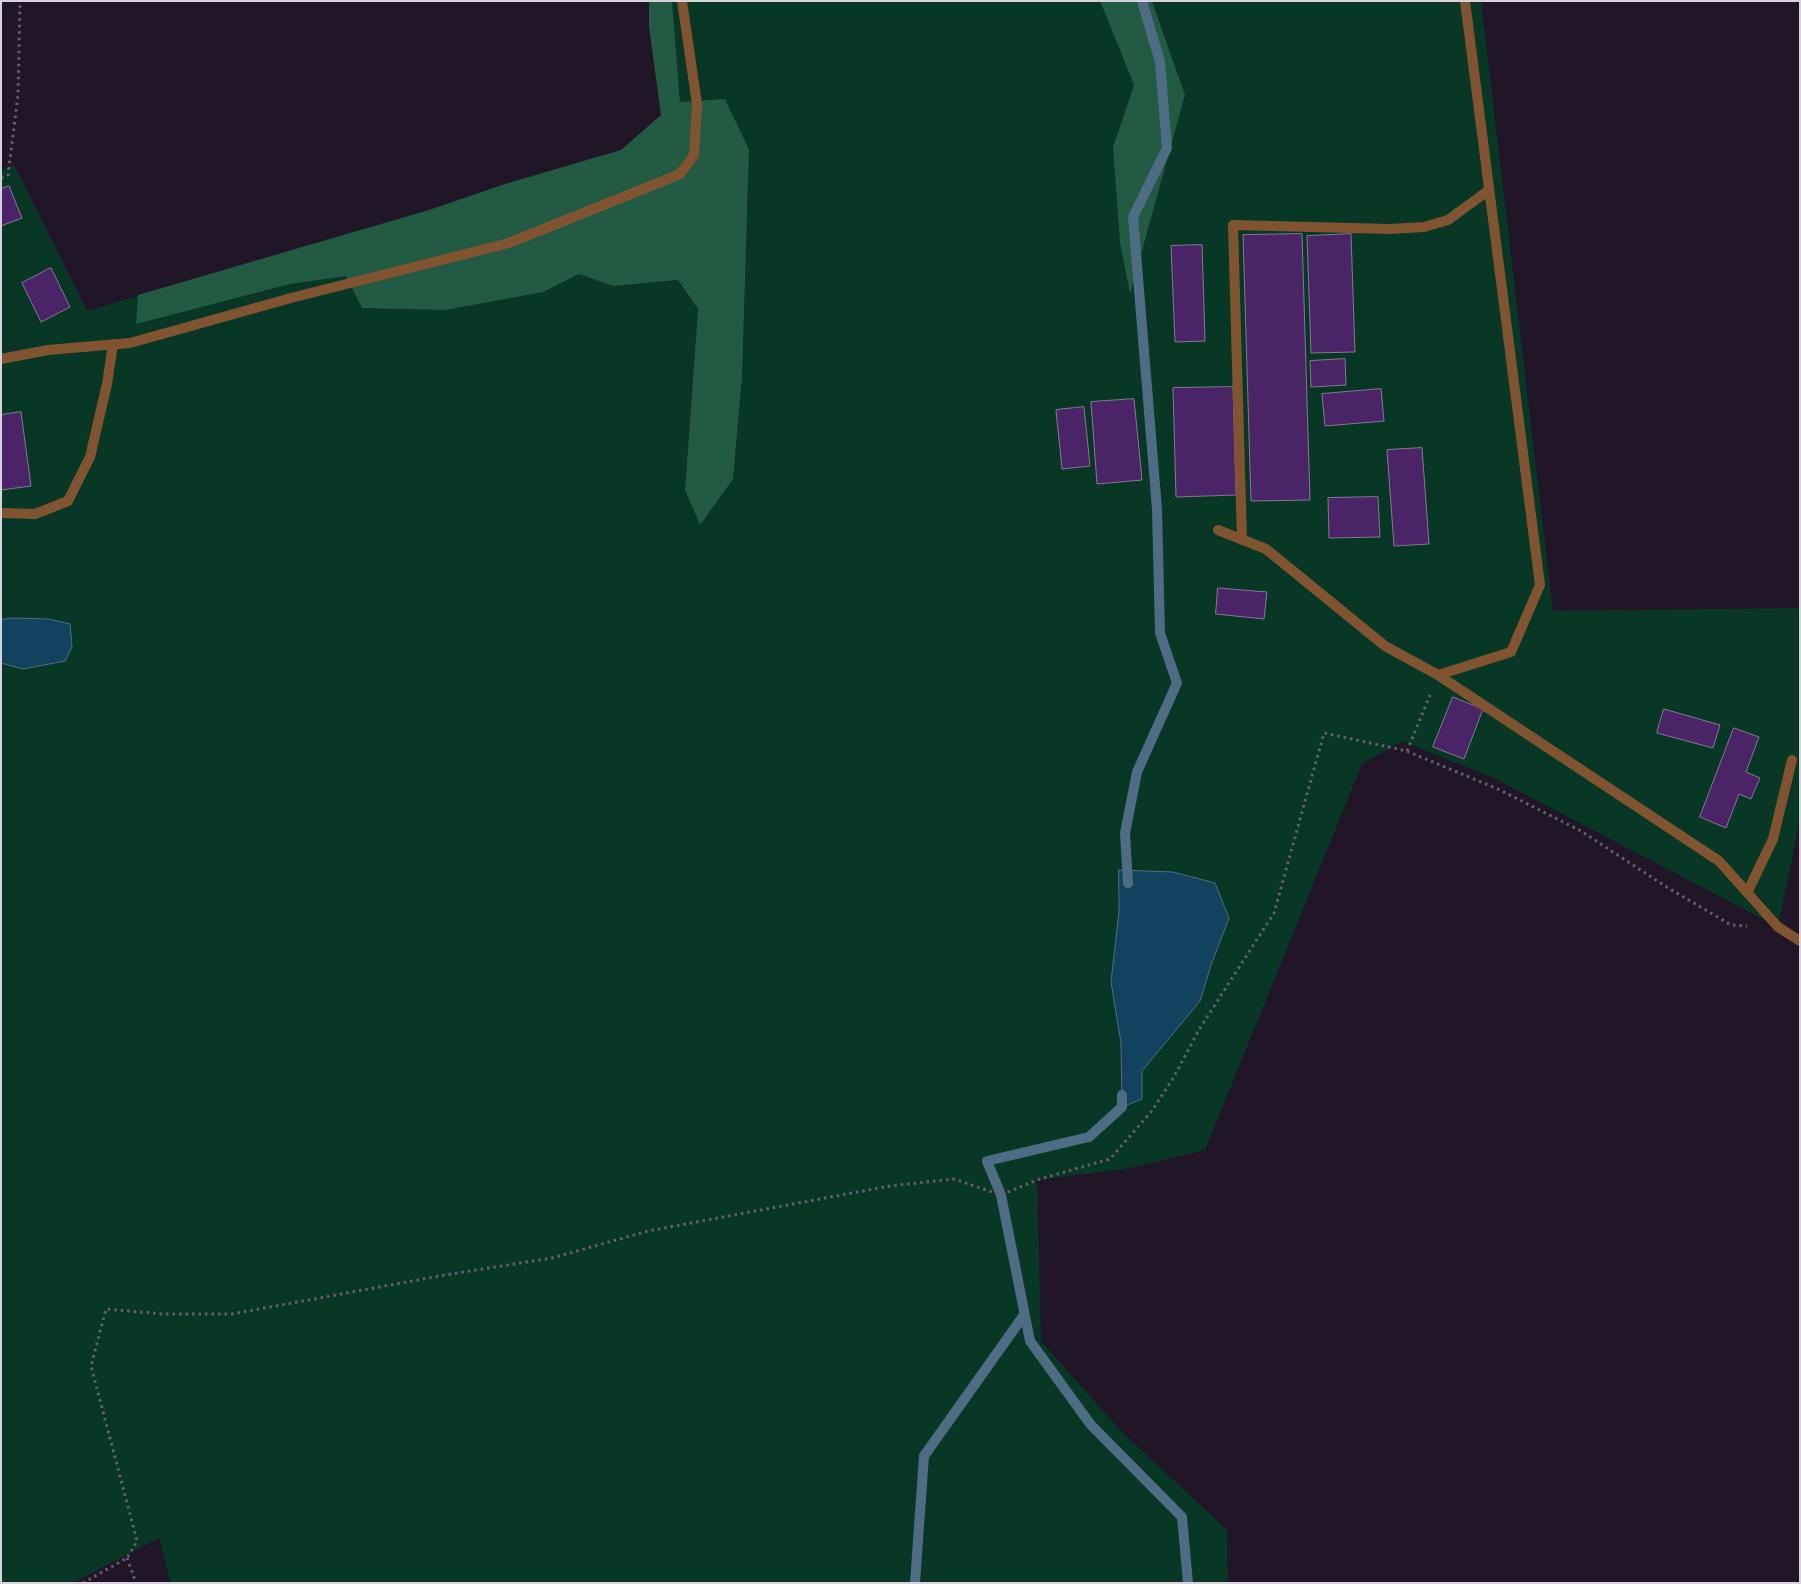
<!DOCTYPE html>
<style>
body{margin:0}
#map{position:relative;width:1801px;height:1584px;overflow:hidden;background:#201628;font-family:"IBM Plex Sans",sans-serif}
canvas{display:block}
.frame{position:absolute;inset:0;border:2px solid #d8d1de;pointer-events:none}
</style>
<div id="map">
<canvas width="1801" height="1584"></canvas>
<div class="frame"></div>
</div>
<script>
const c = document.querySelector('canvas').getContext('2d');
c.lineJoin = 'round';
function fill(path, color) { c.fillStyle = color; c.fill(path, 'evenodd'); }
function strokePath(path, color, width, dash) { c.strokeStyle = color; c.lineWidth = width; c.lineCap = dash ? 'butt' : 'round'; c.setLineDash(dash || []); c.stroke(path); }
fill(new Path2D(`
 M 672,1 L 1100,1 L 1134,85 L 1113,147 L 1120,243 L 1130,292 L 1185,95 L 1152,1 L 1481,1 L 1553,611 L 1800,608 L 1800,819 L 1778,927 L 1496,779 L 1402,741 L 1362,764 L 1205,1150 L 1130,1168 L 1037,1180 L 1041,1341 L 1122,1432 L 1227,1530 L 1228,1583 L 171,1583 L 159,1538 L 73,1583 L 1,1583 L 1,170 L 14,165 L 87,311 L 429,210 L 543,292 L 579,274 L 613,286 L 678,280 L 698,309 L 685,490 L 733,479 L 742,378 L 749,151 L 680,102 Z`), '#083726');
fill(new Path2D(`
 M 649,1 L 672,1 L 680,102 L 725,99 L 749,150 L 742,378 L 733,479 L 700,525 L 685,490 L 698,309 L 678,280 L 613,286 L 579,274 L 543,292 L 445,310 L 362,308 L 346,276 L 290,284 L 136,324 L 138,295 L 429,210 L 505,184 L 621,150 L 661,115 L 649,27 Z
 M 1100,1 L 1152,1 L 1185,95 L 1130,294 L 1120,243 L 1113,147 L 1134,85 Z`), '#235a44');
const water = new Path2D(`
 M 12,618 L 49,619 L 70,624 L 72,647 L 65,661 L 23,669 L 1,663 L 1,620 Z
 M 1119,870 L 1173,872 L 1215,883 L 1229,918 L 1211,965 L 1200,1001 L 1142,1071 L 1142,1099 L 1122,1107 L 1121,1043 L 1111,982 L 1119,911 Z`);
fill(water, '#13425e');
strokePath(water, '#4e6d84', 1);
strokePath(new Path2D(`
 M 1128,883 L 1125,833 L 1137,772 L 1177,683 L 1160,633 L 1157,509 L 1133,217 L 1167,148 L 1160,62 L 1142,1
 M 1122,1095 L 1122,1107 L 1089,1137 L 987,1161 L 1001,1195 L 1030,1341 L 1091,1425 L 1182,1517 L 1188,1583
 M 915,1583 L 924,1456 L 1024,1315`), '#4e6d84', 10);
const building = new Path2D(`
 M 9,186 L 22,218 L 1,226 L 1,189 Z
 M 1302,234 L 1310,500 L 1251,501 L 1243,235 Z
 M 1351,234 L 1355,352 L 1311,353 L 1307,236 Z
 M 1202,245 L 1205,341 L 1175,342 L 1171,246 Z
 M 51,268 L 70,307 L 41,322 L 22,283 Z
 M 1345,359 L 1346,385 L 1311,387 L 1310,361 Z
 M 1233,387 L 1236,495 L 1176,497 L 1173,388 Z
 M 1381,389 L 1384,421 L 1325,426 L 1322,394 Z
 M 1134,399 L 1142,480 L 1097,484 L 1091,402 Z
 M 1084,407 L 1090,466 L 1062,469 L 1056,410 Z
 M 21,412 L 31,486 L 1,490 L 1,415 Z
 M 1422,448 L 1429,544 L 1394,546 L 1387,450 Z
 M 1378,497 L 1380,537 L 1329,538 L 1328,498 Z
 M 1218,588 L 1267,592 L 1264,619 L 1216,614 Z
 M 1453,697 L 1483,709 L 1464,759 L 1433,747 Z
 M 1664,709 L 1720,725 L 1713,748 L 1657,733 Z
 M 1734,728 L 1759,737 L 1746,772 L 1760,778 L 1751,799 L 1739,794 L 1726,828 L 1700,817 Z`);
fill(building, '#4a2466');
strokePath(building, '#857991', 1);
strokePath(new Path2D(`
 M 1,178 L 8,175 L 18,95 L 20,1
 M 1407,751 L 1430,695
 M 127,1558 L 136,1583
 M 83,1583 L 127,1558 L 137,1541 L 91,1366 L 106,1309 L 163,1314 L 232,1314 L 445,1275 L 552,1258 L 648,1231 L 890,1186 L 954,1179 L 1001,1195 L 1037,1180 L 1110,1159 L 1151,1112 L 1172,1080 L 1200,1028 L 1274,913 L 1324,733 L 1407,751 L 1500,790 L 1581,831 L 1665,886 L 1731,925 L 1747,926`), '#675e6e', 3, [2.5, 4]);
strokePath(new Path2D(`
 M 1,359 L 48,350 L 130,343 L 291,298 L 509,243 L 680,174 L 694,155 L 697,104 L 682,1
 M 1,513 L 35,514 L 68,501 L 90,457 L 107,384 L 113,344
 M 1218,530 L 1266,549 L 1385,646 L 1438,675 L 1511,652 L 1540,585 L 1465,1
 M 1242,540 L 1233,225 L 1390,229 L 1424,227 L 1448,220 L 1489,190
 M 1438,675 L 1719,861 L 1778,927 L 1800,941
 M 1748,891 L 1773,839 L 1792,760`), '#815431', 10);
</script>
